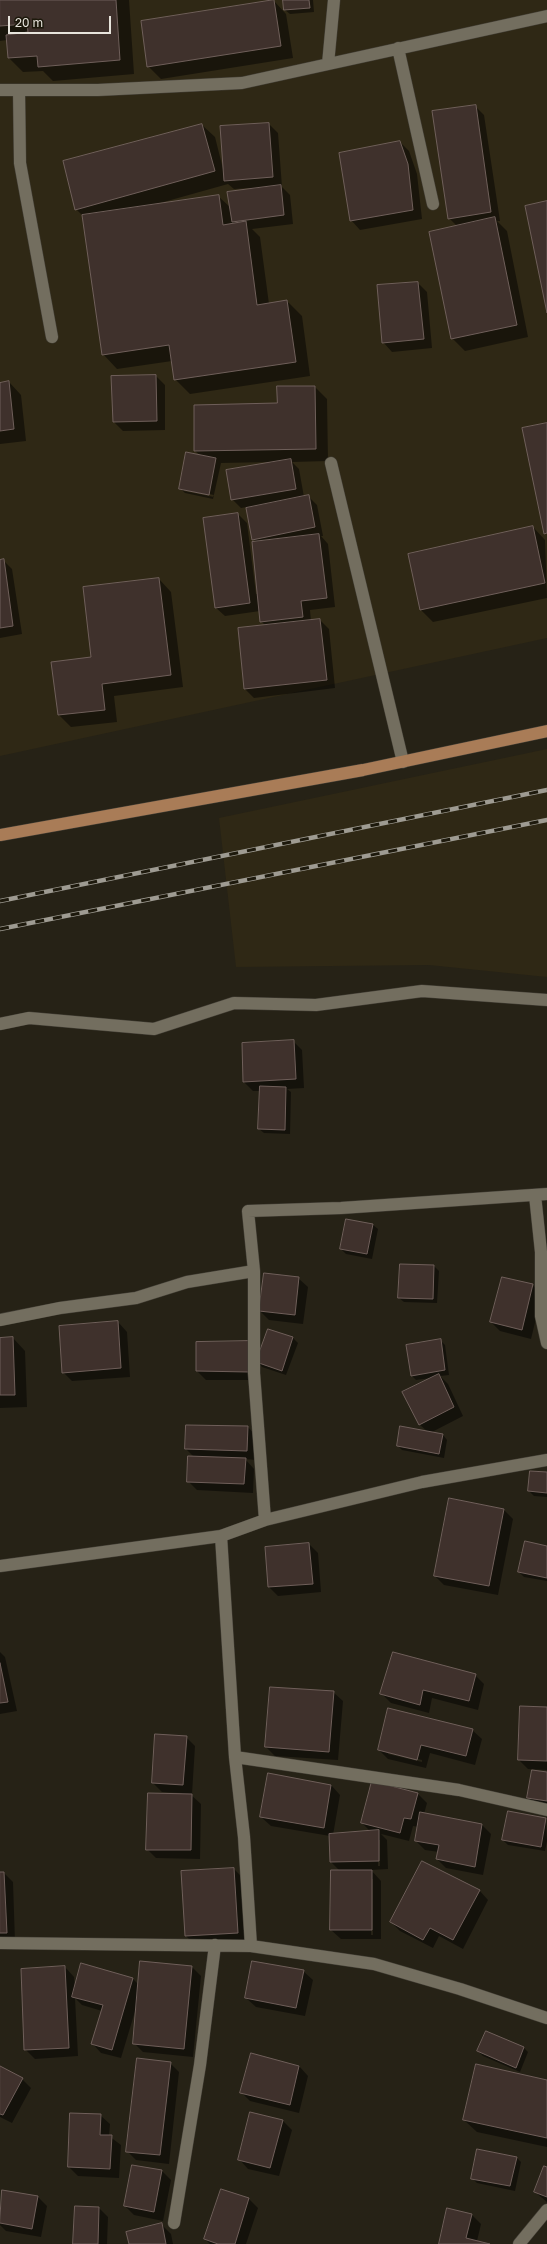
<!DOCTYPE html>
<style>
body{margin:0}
#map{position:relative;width:547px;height:2244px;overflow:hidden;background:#262216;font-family:"Golos Text",sans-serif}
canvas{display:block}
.scale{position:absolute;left:8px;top:16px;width:103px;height:18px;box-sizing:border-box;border:2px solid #e7e4dc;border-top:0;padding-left:5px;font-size:12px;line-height:14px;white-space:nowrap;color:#e7e4dc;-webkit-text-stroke:3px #1d190c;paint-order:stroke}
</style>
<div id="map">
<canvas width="547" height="2244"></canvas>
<div class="scale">20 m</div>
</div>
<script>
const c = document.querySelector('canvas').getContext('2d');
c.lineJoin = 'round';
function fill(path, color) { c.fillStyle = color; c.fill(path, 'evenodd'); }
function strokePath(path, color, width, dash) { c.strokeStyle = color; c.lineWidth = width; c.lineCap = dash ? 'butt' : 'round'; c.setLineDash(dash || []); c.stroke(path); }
fill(new Path2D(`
 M 0,0 L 547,0 L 547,638 L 0,756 Z
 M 547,749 L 547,977 L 429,965 L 236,967 L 219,818 Z`), '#2f2815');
fill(new Path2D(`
 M 0,0 L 129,0 L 134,74 L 53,81 L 43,71 L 23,72 L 9,58 L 7,40 L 0,41 Z
 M 284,0 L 313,0 L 314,12 L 290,14 L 285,10 Z
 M 274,1 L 286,14 L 293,58 L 161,79 L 148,66 Z
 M 475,106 L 484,115 L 500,221 L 497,221 L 507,231 L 528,337 L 465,351 L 452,338 L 458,227 L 449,218 Z
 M 269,124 L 278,133 L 282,187 L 290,195 L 293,224 L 252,229 L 260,237 L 269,304 L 287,301 L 302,316 L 310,376 L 190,394 L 175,379 L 172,361 L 117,369 L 103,354 L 83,216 L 76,209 L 202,125 L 215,137 L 223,169 ZM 228,184 L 234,189 L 251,188 L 231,208 L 218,196 L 153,205 Z
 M 400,142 L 409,151 L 417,174 L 422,219 L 360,230 L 351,220 Z
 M 418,283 L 427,292 L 432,348 L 392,352 L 383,342 Z
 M 156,376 L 165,385 L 165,430 L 123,431 L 114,422 Z
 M 9,382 L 21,395 L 26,441 L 0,444 L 0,384 Z
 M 315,387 L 327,399 L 328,461 L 292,462 L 299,469 L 304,497 L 308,496 L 317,505 L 323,536 L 321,536 L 328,544 L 335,607 L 310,610 L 311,621 L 320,620 L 329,629 L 335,688 L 254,698 L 245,689 L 266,626 L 261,621 L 260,611 L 225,616 L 215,607 L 238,514 L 247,523 L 256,594 L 258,594 L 256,542 L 253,539 L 247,507 L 241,508 L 232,499 L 271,462 L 221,463 L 213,499 L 185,493 L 180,488 L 201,456 L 195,451 L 278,404 ZM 184,489 L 214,495 L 214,497 L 184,491 Z
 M 533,527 L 545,540 L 547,598 L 433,622 L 421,610 L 409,554 Z
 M 3,560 L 12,569 L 22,634 L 0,638 L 0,561 Z
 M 159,579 L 171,592 L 183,687 L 114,696 L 117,722 L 71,727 L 59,715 L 52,663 L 92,658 Z
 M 293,1041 L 302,1050 L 304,1088 L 287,1089 L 291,1092 L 290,1134 L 264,1133 L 259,1129 L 261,1091 L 253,1091 L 244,1082 L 243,1043 Z
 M 373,1225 L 378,1229 L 372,1259 L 346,1254 L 341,1249 Z
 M 401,1265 L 434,1266 L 439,1271 L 437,1303 L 404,1302 L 399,1298 Z
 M 298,1278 L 308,1287 L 303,1324 L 269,1320 L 260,1311 Z
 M 532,1285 L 542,1294 L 531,1339 L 500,1331 L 491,1322 Z
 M 118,1322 L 127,1332 L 130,1377 L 72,1381 L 63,1372 Z
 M 268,1330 L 293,1338 L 298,1343 L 286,1375 L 262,1367 L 258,1362 L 258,1380 L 206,1380 L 197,1371 L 258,1360 Z
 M 13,1338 L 25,1351 L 27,1407 L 0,1408 L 0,1339 Z
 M 440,1340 L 445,1345 L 449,1375 L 440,1376 L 448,1384 L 463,1416 L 430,1433 L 443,1435 L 447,1440 L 444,1458 L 402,1450 L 398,1446 L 428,1432 L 419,1424 L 431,1378 L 416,1380 L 412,1376 Z
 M 248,1427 L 257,1437 L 256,1460 L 245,1459 L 254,1469 L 253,1493 L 197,1490 L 188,1481 L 194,1457 L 186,1449 Z
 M 547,1473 L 547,1497 L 534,1496 L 529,1491 Z
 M 449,1499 L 504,1510 L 513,1519 L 498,1595 L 444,1585 L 435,1576 Z
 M 309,1544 L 318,1553 L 321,1592 L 278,1596 L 269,1587 Z
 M 547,1547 L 547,1581 L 524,1577 L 519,1572 Z
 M 0,1652 L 5,1657 L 17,1711 L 0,1714 Z
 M 475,1675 L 484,1684 L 478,1710 L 432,1698 L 429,1713 L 391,1703 L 382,1694 Z
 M 333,1692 L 343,1701 L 338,1760 L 275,1756 L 266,1747 Z
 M 547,1708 L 547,1770 L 528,1769 L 519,1760 Z
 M 472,1730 L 482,1739 L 475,1765 L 430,1753 L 426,1768 L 388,1759 L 379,1750 ZM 388,1752 L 422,1760 L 422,1762 L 388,1754 Z
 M 186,1737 L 195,1746 L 192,1794 L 190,1794 L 201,1804 L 200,1859 L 156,1858 L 147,1849 L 182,1793 L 162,1792 L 153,1783 Z
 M 547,1773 L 547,1805 L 533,1803 L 529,1798 Z
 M 331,1785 L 340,1795 L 333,1835 L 371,1832 L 362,1823 L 418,1794 L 427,1803 L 424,1814 L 482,1825 L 491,1834 L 483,1875 L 446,1868 L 437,1859 L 439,1852 L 425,1850 L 416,1841 L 419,1827 L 413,1826 L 409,1841 L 381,1834 L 387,1840 L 388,1869 L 371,1870 L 381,1881 L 381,1939 L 341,1939 L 331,1930 L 340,1871 L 331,1862 L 330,1836 L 271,1826 L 261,1817 ZM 378,1840 L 380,1840 L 380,1866 L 378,1866 ZM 371,1879 L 373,1879 L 373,1935 L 371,1935 Z
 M 546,1819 L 547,1841 L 545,1851 L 508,1845 L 503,1840 Z
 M 234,1869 L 243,1878 L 247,1942 L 195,1945 L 186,1936 L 182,1872 Z
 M 0,1873 L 4,1873 L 13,1882 L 15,1942 L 0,1942 Z
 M 479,1890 L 488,1900 L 463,1949 L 439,1936 L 433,1948 L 400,1931 L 391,1922 Z
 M 141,1963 L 192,1967 L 201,1976 L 193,2057 L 143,2052 L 134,2043 L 136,2008 L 121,2058 L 101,2053 L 92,2043 L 102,2011 L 82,2005 L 75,1998 L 78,2056 L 35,2059 L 25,2049 L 65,1967 L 74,1977 L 75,1989 L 133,1979 L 139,1985 Z
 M 303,1971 L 313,1980 L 305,2016 L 256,2007 L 246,1998 Z
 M 486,2032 L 524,2048 L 528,2052 L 520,2072 L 483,2056 L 478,2051 Z
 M 251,2055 L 299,2066 L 308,2076 L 299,2113 L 250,2101 L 241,2092 Z
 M 170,2063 L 179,2072 L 169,2164 L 136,2160 L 127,2151 Z
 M 0,2067 L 22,2079 L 31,2088 L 12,2123 L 0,2117 Z
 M 547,2081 L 547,2147 L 477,2132 L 464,2120 Z
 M 100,2115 L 110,2124 L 109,2136 L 121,2145 L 119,2178 L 78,2176 L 69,2167 Z
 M 283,2121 L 292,2130 L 279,2176 L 248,2169 L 239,2159 Z
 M 517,2158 L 521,2162 L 515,2191 L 477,2183 L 472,2178 Z
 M 133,2166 L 162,2171 L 171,2180 L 163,2221 L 134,2215 L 125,2206 Z
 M 547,2168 L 547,2202 L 535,2192 Z
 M 221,2190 L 249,2199 L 258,2208 L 246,2244 L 210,2244 L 205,2239 Z
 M 3,2191 L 38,2197 L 47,2206 L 41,2237 L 6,2231 L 0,2225 L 0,2208 Z
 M 99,2208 L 108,2217 L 107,2244 L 74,2244 Z
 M 472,2215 L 481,2224 L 477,2241 L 490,2244 L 440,2244 Z
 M 162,2225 L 171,2234 L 173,2244 L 130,2244 Z`), '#0007');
const building = new Path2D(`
 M 0,0 L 116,0 L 120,60 L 38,67 L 37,56 L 8,58 L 6,35 L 28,32 L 27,24 L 0,26 Z
 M 274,0 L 281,46 L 147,67 L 141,21 Z
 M 283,0 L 309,0 L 310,8 L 284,10 Z
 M 476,105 L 491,212 L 448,219 L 432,111 Z
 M 269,123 L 273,177 L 224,181 L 220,126 Z
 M 202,124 L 215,171 L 75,210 L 63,161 Z
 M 400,141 L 408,164 L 413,210 L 350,221 L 339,153 Z
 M 281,185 L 284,215 L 232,222 L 227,192 Z
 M 219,195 L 223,225 L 246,221 L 257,305 L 287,300 L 296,362 L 174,380 L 169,345 L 102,355 L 82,215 Z
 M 547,201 L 547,313 L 525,206 Z
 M 495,217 L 517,325 L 451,339 L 429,232 Z
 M 418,282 L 424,339 L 382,343 L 377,285 Z
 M 156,375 L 157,421 L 113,422 L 111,376 Z
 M 9,381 L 14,429 L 0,431 L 0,383 Z
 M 277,386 L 315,386 L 316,449 L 194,451 L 194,405 L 277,403 Z
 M 547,423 L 547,533 L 544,534 L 522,428 Z
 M 186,452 L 216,458 L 209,495 L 179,489 Z
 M 291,459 L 296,489 L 231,500 L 226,470 Z
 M 309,495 L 315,527 L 252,540 L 246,508 Z
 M 238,513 L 250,603 L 215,608 L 203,518 Z
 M 533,526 L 545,583 L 420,610 L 408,554 Z
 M 319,534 L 327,598 L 301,601 L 303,617 L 260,622 L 252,542 Z
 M 4,559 L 13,626 L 0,628 L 0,560 Z
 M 159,578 L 171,675 L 102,684 L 105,710 L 58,715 L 51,662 L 91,657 L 83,587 Z
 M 320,619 L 327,680 L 244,689 L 238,628 Z
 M 294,1040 L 296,1079 L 243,1082 L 242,1043 Z
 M 260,1086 L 286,1087 L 285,1130 L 258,1129 Z
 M 346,1219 L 373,1224 L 367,1254 L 340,1249 Z
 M 400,1264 L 434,1265 L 433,1299 L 398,1298 Z
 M 264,1273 L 299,1277 L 295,1315 L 259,1311 Z
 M 502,1277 L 533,1284 L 522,1330 L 490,1322 Z
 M 118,1321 L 121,1368 L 62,1373 L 59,1326 Z
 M 268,1329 L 293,1337 L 282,1371 L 256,1362 Z
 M 13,1337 L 15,1395 L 0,1395 L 0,1338 Z
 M 441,1339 L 445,1370 L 411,1376 L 406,1345 Z
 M 249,1341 L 249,1372 L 196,1371 L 196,1342 Z
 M 439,1374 L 454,1407 L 419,1425 L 402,1392 Z
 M 186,1425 L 248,1426 L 247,1451 L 185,1449 Z
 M 400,1426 L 443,1434 L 439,1454 L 397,1446 Z
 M 188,1456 L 246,1458 L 244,1484 L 187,1482 Z
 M 530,1471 L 547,1472 L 547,1493 L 528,1491 Z
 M 449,1498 L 504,1509 L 489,1586 L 434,1576 Z
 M 525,1541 L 547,1546 L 547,1578 L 518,1572 Z
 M 309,1543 L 313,1584 L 268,1587 L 265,1547 Z
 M 393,1652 L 476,1674 L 469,1701 L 423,1690 L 420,1705 L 380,1694 Z
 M 0,1663 L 8,1702 L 0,1703 Z
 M 270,1687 L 334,1691 L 329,1752 L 265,1747 Z
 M 520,1706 L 547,1707 L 547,1761 L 518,1760 Z
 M 388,1708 L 473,1729 L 466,1756 L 421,1745 L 417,1760 L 378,1750 Z
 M 155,1734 L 187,1736 L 183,1785 L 152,1783 Z
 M 532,1770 L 547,1772 L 547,1801 L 527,1798 Z
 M 268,1773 L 331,1785 L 324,1828 L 260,1817 Z
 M 372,1781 L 418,1793 L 411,1819 L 404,1818 L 400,1833 L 361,1823 Z
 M 148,1793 L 192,1794 L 191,1850 L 146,1850 Z
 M 508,1811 L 546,1818 L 541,1847 L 502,1840 Z
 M 420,1812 L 482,1824 L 475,1867 L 436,1859 L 439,1845 L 415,1841 Z
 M 379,1830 L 379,1861 L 330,1862 L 329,1834 Z
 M 422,1861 L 480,1890 L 453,1940 L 430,1928 L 423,1940 L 390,1922 Z
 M 234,1868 L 238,1933 L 185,1936 L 181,1871 Z
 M 331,1870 L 372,1870 L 372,1930 L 330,1930 Z
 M 0,1872 L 4,1872 L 7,1933 L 0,1933 Z
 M 140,1961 L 192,1966 L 184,2049 L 133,2044 Z
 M 252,1961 L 304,1970 L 296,2008 L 245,1998 Z
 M 81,1963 L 133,1978 L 112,2050 L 91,2044 L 103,2005 L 72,1997 Z
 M 65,1966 L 69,2048 L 24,2050 L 21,1969 Z
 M 486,2031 L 524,2047 L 516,2068 L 477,2051 Z
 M 251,2053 L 299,2066 L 290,2105 L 240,2093 Z
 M 137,2058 L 171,2062 L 160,2155 L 126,2152 Z
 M 476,2064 L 547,2080 L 547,2138 L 463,2120 Z
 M 0,2066 L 23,2078 L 3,2115 L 0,2114 Z
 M 250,2112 L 283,2120 L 270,2168 L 238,2160 Z
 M 70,2113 L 101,2114 L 100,2135 L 112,2135 L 110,2169 L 68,2167 Z
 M 477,2149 L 517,2157 L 510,2186 L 471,2179 Z
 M 132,2165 L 162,2170 L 154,2212 L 124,2206 Z
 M 544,2166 L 547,2167 L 547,2197 L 534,2192 Z
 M 221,2189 L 249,2198 L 235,2244 L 218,2244 L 204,2239 Z
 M 2,2190 L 38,2196 L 32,2229 L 0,2223 Z
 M 75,2206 L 99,2207 L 98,2244 L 73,2244 Z
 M 447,2208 L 472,2214 L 466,2238 L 490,2244 L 439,2244 Z
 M 162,2223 L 166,2244 L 129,2244 L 126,2232 Z`);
fill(building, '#3f312c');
strokePath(building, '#6f5f5a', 1);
const minor = new Path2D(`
 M 398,48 L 433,204
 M 328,64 L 334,0
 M 0,90 L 98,90 L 242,83 L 547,16
 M 19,90 L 20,163 L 52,337
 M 331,463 L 403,762
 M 0,1024 L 29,1018 L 154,1029 L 234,1003 L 316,1005 L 422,991 L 547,1000
 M 535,1195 L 541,1252 L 541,1316 L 547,1343
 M 0,1320 L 60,1308 L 136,1298 L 187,1282 L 254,1271
 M 265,1520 L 254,1373 L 254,1271 L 248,1211 L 341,1208 L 547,1194
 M 0,1566 L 221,1536 L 265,1520 L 422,1482 L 547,1460
 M 235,1757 L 459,1790 L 547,1810
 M 0,1943 L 251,1946 L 244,1837 L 235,1757 L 221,1536
 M 251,1946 L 374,1964 L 460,1989 L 547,2018
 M 174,2223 L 200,2065 L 215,1945
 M 519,2244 L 547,2210`);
const major = new Path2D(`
 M 0,835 L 363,770 L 547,731`);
strokePath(minor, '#433f36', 13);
strokePath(major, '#433f36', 13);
strokePath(minor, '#736e5f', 12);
strokePath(major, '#a97c57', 12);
const rail = new Path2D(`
 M 0,901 L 547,790
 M 0,929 L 547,820`);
strokePath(rail, '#9e9b92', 4.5);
strokePath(rail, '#1d190c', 3, [9]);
</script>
